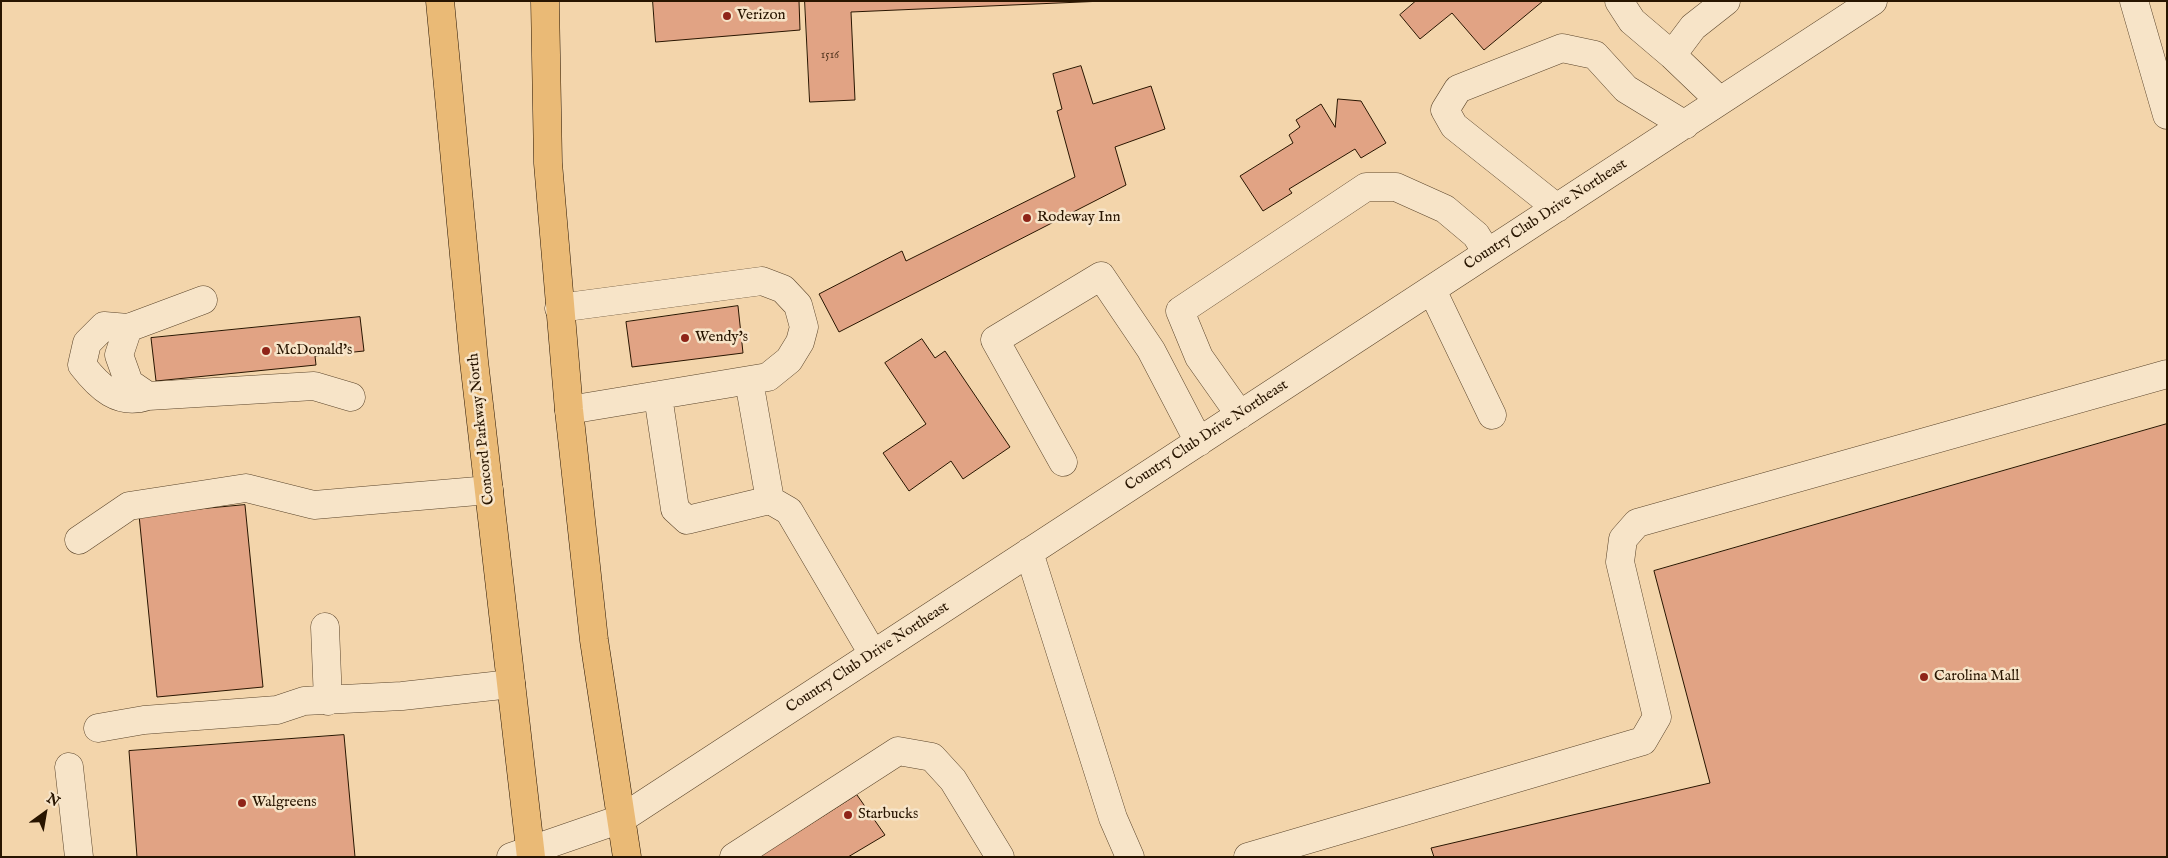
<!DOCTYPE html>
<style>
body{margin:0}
#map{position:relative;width:2168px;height:858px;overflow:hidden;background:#f3d5ab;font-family:"IM FELL English",serif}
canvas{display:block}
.frame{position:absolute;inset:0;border:2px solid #281500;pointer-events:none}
.north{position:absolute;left:20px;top:788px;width:50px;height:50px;-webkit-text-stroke:4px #f7e4c8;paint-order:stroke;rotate:32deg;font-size:14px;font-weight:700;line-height:20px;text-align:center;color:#281500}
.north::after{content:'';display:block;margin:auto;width:18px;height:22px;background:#281500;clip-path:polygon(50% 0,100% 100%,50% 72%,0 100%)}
</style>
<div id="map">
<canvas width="2168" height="858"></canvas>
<div class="frame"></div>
<div class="north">N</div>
</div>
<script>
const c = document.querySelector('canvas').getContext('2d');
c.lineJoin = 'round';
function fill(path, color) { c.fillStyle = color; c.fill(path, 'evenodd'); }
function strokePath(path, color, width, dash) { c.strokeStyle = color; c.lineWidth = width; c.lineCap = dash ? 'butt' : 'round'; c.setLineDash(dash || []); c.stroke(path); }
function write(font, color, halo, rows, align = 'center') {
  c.font = font + ' "IM FELL English",serif'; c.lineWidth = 5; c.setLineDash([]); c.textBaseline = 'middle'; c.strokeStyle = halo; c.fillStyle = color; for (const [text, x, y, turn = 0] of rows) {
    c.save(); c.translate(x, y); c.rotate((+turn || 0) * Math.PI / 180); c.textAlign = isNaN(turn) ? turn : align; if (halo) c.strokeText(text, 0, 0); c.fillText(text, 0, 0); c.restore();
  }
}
const building = new Path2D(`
 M 653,1 L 799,1 L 800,30 L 656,42 Z
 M 805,1 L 1104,1 L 851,12 L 855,100 L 810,102 Z
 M 1416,1 L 1543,1 L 1484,50 L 1452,13 L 1420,39 L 1400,15 Z
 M 1081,66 L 1093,104 L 1151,86 L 1165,129 L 1115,147 L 1126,185 L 839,332 L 819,294 L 902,251 L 906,261 L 1075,177 L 1057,111 L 1062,109 L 1053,74 Z
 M 1338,99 L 1361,101 L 1386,143 L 1361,158 L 1355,149 L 1289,189 L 1292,193 L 1263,211 L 1240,176 L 1293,143 L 1289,135 L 1300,127 L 1296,120 L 1321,104 L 1335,127 Z
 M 738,306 L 743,353 L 632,367 L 626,322 Z
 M 360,317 L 364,351 L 315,356 L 316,365 L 156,381 L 151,338 Z
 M 922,339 L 935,358 L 945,351 L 1010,447 L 963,479 L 951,461 L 909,491 L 883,453 L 926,424 L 885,363 Z
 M 2167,424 L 2167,857 L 1434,857 L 1431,848 L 1710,783 L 1654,571 Z
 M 245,505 L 263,687 L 157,697 L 139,515 Z
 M 344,735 L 355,857 L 137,857 L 129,751 Z
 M 857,795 L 885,835 L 848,857 L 759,857 Z`);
fill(building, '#e1a384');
strokePath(building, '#281500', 1);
const minor = new Path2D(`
 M 1619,1 L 1632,21 L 1672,55 L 1720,101
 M 2134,1 L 2167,115
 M 1672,55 L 1693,27 L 1726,1
 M 1557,208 L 1454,126 L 1445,110 L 1458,89 L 1562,48 L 1595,55 L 1626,89 L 1685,125
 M 1432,290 L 1492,415
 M 203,300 L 128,328 L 119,355 L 129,383 L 148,396 L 314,386 L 351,397
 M 559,308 L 762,281 L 783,289 L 798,305 L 804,327 L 800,342 L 789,360 L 768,377 L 569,410
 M 128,328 L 104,326 L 87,343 L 82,365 C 99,387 118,406 148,396
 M 749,381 L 770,500
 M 658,396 L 675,509 L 687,520 L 770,500 L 789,511 L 873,654
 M 1240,415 L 1199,357 L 1180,311 L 1366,187 L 1396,187 L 1445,209 L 1476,235 L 1487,253
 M 1063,462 L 995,340 L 1101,276 L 1151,350 L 1199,442
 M 79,540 L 129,506 L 246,488 L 314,505 L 489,490
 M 1029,552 L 1113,818 L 1130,857
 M 325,627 L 328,701
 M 98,728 L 144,720 L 277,710 L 304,701 L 402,696 L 511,684
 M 69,767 L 79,857
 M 511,857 L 621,819 L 1873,1
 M 734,857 L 898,751 L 932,757 L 953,780 L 1000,857
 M 1248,857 L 1643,741 L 1657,717 L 1620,562 L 1623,539 L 1637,523 L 2167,374`);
const highway = new Path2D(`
 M 440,1 L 474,361 L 531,857
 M 545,1 L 548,163 L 569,410 L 594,640 L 627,857`);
strokePath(minor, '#5b452b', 29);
strokePath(highway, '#281500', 29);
strokePath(minor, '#f7e4c8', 28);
strokePath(highway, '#eaba76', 28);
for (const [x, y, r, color] of [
 [727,16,5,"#8f2418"],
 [1027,218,5,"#8f2418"],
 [685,338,5,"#8f2418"],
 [266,351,5,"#8f2418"],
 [1924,677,5,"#8f2418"],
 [242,803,5,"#8f2418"],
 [848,815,5,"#8f2418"]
]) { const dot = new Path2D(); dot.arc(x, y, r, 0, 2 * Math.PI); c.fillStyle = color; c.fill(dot); strokePath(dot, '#f7e4c8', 2); }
write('12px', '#563821', null, [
 ["1516",830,56]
]);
write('15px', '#281500', '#f7e4c8', [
 ["Verizon",737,16],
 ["Rodeway Inn",1037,218],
 ["Wendy's",695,338],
 ["McDonald's",276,351],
 ["Carolina Mall",1934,677],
 ["Walgreens",252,803],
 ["Starbucks",858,815]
], 'left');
write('15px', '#281500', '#f7e4c8', [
 ["Country Club Drive Northeast",1546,215,-33],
 ["Concord Parkway North",482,429,-96],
 ["Country Club Drive Northeast",1207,436,-33],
 ["Country Club Drive Northeast",868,658,-33]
]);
</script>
